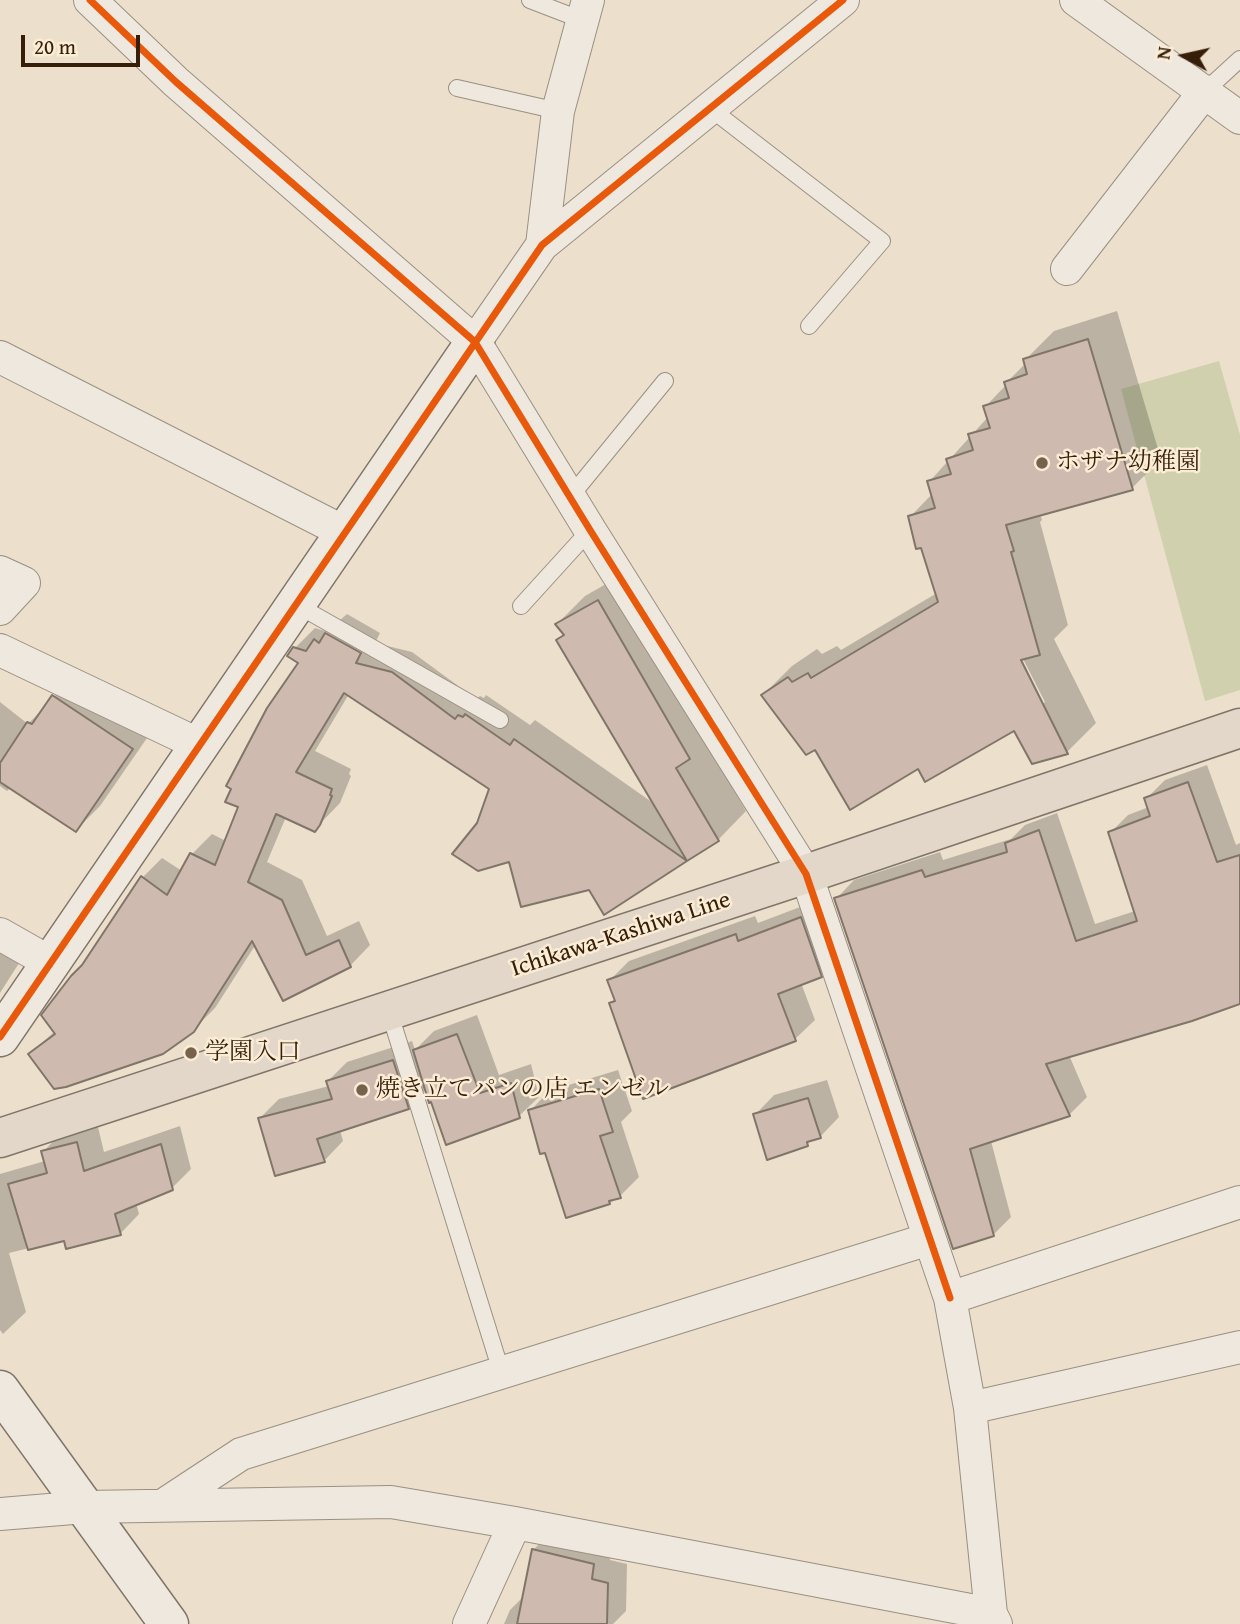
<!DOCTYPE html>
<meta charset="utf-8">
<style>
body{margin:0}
#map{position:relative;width:1240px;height:1624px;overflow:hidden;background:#ecdfcc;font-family:"Gentium Book Plus",serif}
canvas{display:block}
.north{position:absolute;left:1149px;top:21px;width:70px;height:70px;-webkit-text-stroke:5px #fbecd5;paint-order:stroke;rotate:278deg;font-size:19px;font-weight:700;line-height:28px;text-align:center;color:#361e09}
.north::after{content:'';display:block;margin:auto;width:24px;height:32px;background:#361e09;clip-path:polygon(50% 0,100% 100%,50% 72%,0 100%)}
.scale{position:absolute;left:21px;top:35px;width:119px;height:32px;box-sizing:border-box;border:4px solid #361e09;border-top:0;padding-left:9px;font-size:21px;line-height:24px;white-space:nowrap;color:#361e09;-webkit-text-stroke:5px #fbecd5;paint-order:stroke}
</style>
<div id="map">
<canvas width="1240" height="1624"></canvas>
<div class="north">N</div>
<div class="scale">20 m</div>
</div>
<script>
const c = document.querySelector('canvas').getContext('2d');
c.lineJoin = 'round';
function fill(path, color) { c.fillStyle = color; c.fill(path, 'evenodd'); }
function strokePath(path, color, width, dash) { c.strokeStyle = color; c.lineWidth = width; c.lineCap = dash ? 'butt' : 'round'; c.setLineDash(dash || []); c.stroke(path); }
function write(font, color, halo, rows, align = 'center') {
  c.font = font + ' "Gentium Book Plus","Noto Serif JP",serif'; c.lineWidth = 5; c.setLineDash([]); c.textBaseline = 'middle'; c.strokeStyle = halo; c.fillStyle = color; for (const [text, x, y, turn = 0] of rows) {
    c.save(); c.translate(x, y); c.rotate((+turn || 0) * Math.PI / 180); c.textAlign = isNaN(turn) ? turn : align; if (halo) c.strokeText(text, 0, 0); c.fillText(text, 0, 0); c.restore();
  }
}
fill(new Path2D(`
 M 1219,361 L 1240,435 L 1240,690 L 1205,701 L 1121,389 Z`), '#d0d0ae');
fill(new Path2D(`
 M 1117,311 L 1161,459 L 1132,488 L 1040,514 L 1042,520 L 1040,522 L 1068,625 L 1054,639 L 1096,723 L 1067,752 L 1033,762 L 1015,729 L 919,766 L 815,748 L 763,695 L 792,666 L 817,649 L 822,654 L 837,646 L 841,650 L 937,593 L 923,546 L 910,517 L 932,494 L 929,482 L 988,417 L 985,407 L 1006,385 L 1006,383 L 1026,363 L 1025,360 L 1054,331 ZM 1019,651 L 1045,702 L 1042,705 L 1016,653 Z
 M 627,572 L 705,741 L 746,811 L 718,840 L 605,912 L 590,888 L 510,860 L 478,824 L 491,788 L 349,694 L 315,751 L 351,769 L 349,774 L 351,776 L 340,803 L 314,830 L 286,817 L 267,862 L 302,880 L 327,936 L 359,921 L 370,945 L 350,966 L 256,944 L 215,1008 L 194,1029 L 30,1054 L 55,1031 L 84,965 L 142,878 L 162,858 L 182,871 L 192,854 L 212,834 L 226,841 L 300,662 L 294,649 L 315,628 L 325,631 L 336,620 L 338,622 L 347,614 L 380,633 L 375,643 L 412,652 L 476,699 L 480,696 L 484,698 L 486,695 L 530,725 L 535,720 L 656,805 L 559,640 L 565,634 L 557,624 L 585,596 Z
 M 77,673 L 156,725 L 100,806 L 76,830 L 11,787 L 7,791 L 0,786 L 0,702 L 28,724 Z
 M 1207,765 L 1236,845 L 1240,843 L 1240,1002 L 1069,1055 L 1087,1097 L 1069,1115 L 991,1141 L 1011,1217 L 993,1235 L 836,899 L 854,880 L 940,852 L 943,860 L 1011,839 L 1025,825 L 1057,813 L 1095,924 L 1135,911 L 1110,833 L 1128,815 L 1149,807 L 1146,799 L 1165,780 Z
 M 821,899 L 840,956 L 821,975 L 801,983 L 815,1020 L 795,1039 L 611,1003 L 616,998 L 610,980 L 629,961 L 755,916 L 758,923 Z
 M 0,932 L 28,949 L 0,993 Z
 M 477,1015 L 499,1075 L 531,1064 L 539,1097 L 519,1116 L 426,1089 L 408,1108 L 340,1130 L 343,1141 L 324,1161 L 260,1118 L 279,1099 L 329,1086 L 328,1081 L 347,1062 L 412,1041 L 415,1050 L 434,1031 Z
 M 618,1070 L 632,1111 L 621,1122 L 639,1177 L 620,1196 L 610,1203 L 546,1151 L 530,1111 L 549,1091 Z
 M 827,1080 L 839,1117 L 820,1137 L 813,1139 L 807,1144 L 755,1115 L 774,1095 Z
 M 97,1123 L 104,1152 L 180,1126 L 191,1169 L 172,1188 L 136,1203 L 139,1214 L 120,1234 L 65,1239 L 9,1253 L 26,1312 L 3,1334 L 0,1330 L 0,1174 L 45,1161 L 43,1152 L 62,1132 Z
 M 553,1531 L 612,1545 L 610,1560 L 627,1564 L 626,1611 L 613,1624 L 504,1624 L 510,1610 L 524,1596 L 533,1550 Z`), '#0003');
const building = new Path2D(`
 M 1088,339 L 1133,490 L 1006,525 L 1014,551 L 1011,552 L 1040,655 L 1021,660 L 1068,754 L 1032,764 L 1014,731 L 925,782 L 918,769 L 850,810 L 815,750 L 806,755 L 761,695 L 788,677 L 792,682 L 808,673 L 811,678 L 938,602 L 921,548 L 916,549 L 908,516 L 935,508 L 927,481 L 951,474 L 946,459 L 973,450 L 968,434 L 990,428 L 983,406 L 1009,398 L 1004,382 L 1027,374 L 1023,359 Z
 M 598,600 L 690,759 L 676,768 L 719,841 L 687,861 L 556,640 L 564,635 L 555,624 Z
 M 325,633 L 361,653 L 356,663 L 392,672 L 455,719 L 458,715 L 463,717 L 465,714 L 510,745 L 514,739 L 687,861 L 604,915 L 589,890 L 521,907 L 509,862 L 478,871 L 452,854 L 477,823 L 489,789 L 344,693 L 296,772 L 332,789 L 330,795 L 332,796 L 320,825 L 315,832 L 276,814 L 248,882 L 282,900 L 306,955 L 339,940 L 351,967 L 283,1001 L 252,941 L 194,1032 L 163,1054 L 66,1087 L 54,1089 L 28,1054 L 55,1034 L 41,1015 L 71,976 L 82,965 L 141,876 L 167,895 L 190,853 L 215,865 L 238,807 L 225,802 L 231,789 L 226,786 L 267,708 L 298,663 L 287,656 L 293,647 L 306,651 L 314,639 L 319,643 Z
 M 52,695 L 133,749 L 76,832 L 0,782 L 0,763 L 27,722 L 32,724 Z
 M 1188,782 L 1217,862 L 1240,855 L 1240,1004 L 1192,1021 L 1046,1064 L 1070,1116 L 970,1149 L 994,1236 L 953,1249 L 834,898 L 922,870 L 925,877 L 1007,852 L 1005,843 L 1039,830 L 1076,941 L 1137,921 L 1108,832 L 1150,816 L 1144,798 Z
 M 801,917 L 822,977 L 778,994 L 796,1041 L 643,1099 L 609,1003 L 615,1001 L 607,980 L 736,934 L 738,941 Z
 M 457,1034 L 480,1093 L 511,1083 L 520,1118 L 446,1145 L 431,1102 L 429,1103 L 413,1050 Z
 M 393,1060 L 409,1109 L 317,1139 L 325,1162 L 275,1176 L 258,1118 L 332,1099 L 326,1081 Z
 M 599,1089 L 613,1132 L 600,1136 L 621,1198 L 609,1201 L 610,1204 L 566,1218 L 545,1153 L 540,1154 L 528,1110 Z
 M 808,1098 L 821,1138 L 807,1142 L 808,1146 L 767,1160 L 753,1114 Z
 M 77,1142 L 84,1171 L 161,1144 L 173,1190 L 115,1214 L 121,1235 L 66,1249 L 64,1241 L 28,1250 L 8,1184 L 47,1173 L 41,1151 Z
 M 532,1549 L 594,1564 L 592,1579 L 608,1583 L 607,1624 L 517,1624 Z`);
fill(building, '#cebaaf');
strokePath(building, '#807569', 2);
const lane = new Path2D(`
 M 530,0 L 582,20
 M 457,88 L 558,111
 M 1205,91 L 1240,59
 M 711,109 L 882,241 L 809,326
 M 570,497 L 665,381
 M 297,605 L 500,720
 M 521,606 L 590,530
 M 389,1011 L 501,1371`);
const street = new Path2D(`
 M 90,0 L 176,82 L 475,342 L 590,530 L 806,874 L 950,1298
 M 1076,0 L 1240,118
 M 542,245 L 558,111 L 588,0
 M 1067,269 L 1205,91
 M 475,342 L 542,245 L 843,0
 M 0,357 L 346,533
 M 0,572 L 24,583 L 0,609
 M 0,650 L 200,745
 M 0,934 L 51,963
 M 970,1408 L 1240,1347
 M 165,1504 L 241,1454 L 929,1239
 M 0,1514 L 85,1507 L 391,1502 L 515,1523 L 991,1614 L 996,1624
 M 991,1614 L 970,1408 L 950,1298 L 1240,1202
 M 469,1624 L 515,1523`);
const secondary = new Path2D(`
 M 0,1037 L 475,342
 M 0,1390 L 169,1624`);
const primary = new Path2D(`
 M 0,1138 L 806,874 L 1240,728`);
strokePath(lane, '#9a9082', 18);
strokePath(street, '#9a9082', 34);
strokePath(secondary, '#807569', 41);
strokePath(primary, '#807569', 41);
strokePath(lane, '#efe8de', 16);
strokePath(street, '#efe8de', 32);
strokePath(secondary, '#efe8de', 38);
strokePath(primary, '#e2d7c9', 38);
strokePath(new Path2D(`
 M 90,0 L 176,82 L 475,342 L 590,530 L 806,874 L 950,1298
 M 0,1037 L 542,245 L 843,0`), '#e8590c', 7);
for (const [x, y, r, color] of [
 [1042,463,7,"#76624d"],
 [191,1053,7,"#76624d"],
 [362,1090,7,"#76624d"]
]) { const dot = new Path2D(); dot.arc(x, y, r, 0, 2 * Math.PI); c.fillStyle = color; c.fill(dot); strokePath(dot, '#fbecd5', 2.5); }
write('24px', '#361e09', '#fbecd5', [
 ["ホザナ幼稚園",1056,463],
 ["学園入口",205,1053],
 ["焼き立てパンの店 エンゼル",376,1090]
], 'left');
write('24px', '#361e09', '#fbecd5', [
 ["Ichikawa-Kashiwa Line",621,935,-18]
]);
</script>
